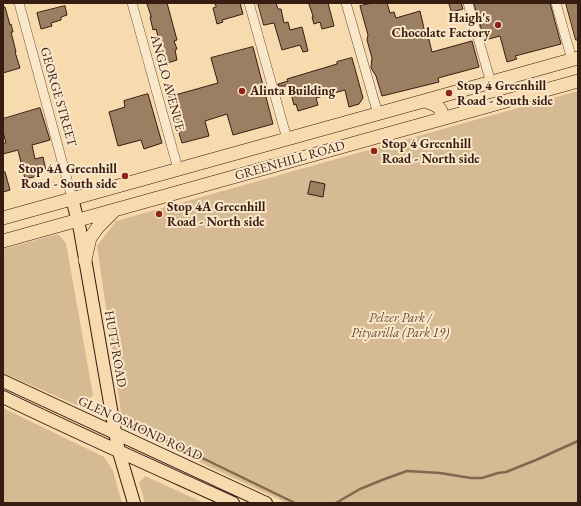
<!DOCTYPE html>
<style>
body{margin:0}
#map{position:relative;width:581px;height:506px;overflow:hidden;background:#f7daad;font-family:"EB Garamond",serif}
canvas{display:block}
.frame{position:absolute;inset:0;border:4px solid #371c12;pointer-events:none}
</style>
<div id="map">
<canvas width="581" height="506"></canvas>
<div class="frame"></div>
</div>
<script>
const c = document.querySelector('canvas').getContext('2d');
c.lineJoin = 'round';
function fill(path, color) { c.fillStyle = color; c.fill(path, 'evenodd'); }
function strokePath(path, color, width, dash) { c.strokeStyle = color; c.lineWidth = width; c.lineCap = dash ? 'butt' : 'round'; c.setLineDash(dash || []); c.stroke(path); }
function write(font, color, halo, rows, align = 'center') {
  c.font = font + ' "EB Garamond",serif'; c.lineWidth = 4; c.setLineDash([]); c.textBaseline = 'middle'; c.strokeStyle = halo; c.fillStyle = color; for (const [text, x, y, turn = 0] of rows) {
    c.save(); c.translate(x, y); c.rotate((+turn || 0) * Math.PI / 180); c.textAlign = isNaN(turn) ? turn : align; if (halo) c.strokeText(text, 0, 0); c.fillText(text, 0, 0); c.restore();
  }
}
fill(new Path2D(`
 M 578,91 L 578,503 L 287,503 L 123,426 L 97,246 L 116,221 Z
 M 58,234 L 66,243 L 93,395 L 81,407 L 3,373 L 3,249 Z
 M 3,408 L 104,457 L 113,471 L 122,503 L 3,503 Z
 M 145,476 L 204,503 L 145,503 L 139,483 Z`), '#d6ba93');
strokePath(new Path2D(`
 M 126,421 L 295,503
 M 336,503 L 360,489 L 382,480 L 407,471 L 440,473 L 471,478 L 482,478 L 498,473 L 506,472 L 536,460 L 578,441`), '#83674f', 2.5);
const building = new Path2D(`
 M 147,3 L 167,3 L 177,40 L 174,41 L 177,49 L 175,50 L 177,60 L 164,64 L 159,48 L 161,48 L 156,29 L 153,30 L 150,17 L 151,17 Z
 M 215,3 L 240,3 L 243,14 L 222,20 L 223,22 L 217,24 L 213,8 L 216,7 Z
 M 258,3 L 276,3 L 278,9 L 281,9 L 284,23 L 288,22 L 290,30 L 302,27 L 308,51 L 303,52 L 300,45 L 282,50 L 274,23 L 264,25 Z
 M 309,3 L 328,3 L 334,26 L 322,29 L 320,22 L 314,24 L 312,17 L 313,17 Z
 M 373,3 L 387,3 L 390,13 L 394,12 L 396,18 L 420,11 L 426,37 L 428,36 L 432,52 L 472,41 L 479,67 L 438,78 L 439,82 L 382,96 L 376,76 L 371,68 L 372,58 L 367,40 L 368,35 L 360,6 Z
 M 449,3 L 461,3 L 463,9 L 452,12 Z
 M 474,3 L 550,3 L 561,44 L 515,56 L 517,59 L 507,62 L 500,36 L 485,40 Z
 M 566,3 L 578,3 L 578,40 L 576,40 Z
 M 65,6 L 67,15 L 61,17 L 61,20 L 51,23 L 52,26 L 41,29 L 37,13 Z
 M 3,7 L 5,7 L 10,25 L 11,24 L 13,32 L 11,32 L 16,52 L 15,52 L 20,68 L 3,73 Z
 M 253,47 L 273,124 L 233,135 L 227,114 L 205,121 L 209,136 L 182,143 L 168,97 L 218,83 L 211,58 Z
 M 352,58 L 363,98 L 359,104 L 349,107 L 345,90 L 316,98 L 318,105 L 298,111 L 296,104 L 294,105 L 289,86 L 278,86 L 278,84 L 288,81 L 287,79 L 337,64 L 337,62 Z
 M 148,94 L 162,143 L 144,149 L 141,140 L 118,146 L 109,112 L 125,107 L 124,101 Z
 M 40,108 L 50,140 L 32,145 L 35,159 L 43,157 L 46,171 L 41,172 L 42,174 L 37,175 L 38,176 L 25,179 L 18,150 L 3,154 L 3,143 L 6,143 L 3,132 L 3,119 Z
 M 5,172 L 10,190 L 3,192 L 3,173 Z
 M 311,181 L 325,184 L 323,197 L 308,194 Z`);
fill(building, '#9b7f63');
strokePath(building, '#371c12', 1);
const minor = new Path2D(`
 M 19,3 L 72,198
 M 132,3 L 178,169
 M 249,3 L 287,139
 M 346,3 L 378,114
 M 468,3 L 491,83
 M 556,3 L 572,60`);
const major = new Path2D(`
 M 72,198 L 80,230 L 115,432 L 119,452 L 134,503
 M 3,381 L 266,503
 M 3,397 C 79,434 156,468 233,503`);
const highway = new Path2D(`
 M 425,101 C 430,103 441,106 441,112 C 442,113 440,119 440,119
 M 3,218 L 578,58
 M 3,241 L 578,81
 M 85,260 L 90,238 L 98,227 L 115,210`);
strokePath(minor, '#674c39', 10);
strokePath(major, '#371c12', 14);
strokePath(highway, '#371c12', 14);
strokePath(minor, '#fae7ca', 9);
strokePath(major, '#f7daad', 12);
strokePath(highway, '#f7daad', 13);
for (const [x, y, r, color] of [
 [498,25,4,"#8f2418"],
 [242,91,4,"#8f2418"],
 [449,93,4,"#8f2418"],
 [374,151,4,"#8f2418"],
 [125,176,4,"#8f2418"],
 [159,214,4,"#8f2418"]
]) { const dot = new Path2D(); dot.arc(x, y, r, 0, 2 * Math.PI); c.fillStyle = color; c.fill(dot); strokePath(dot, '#fae7ca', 1.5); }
write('bold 13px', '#371c12', '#fae7ca', [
 ["Haigh's",490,18,"right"],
 ["Chocolate Factory",490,33,"right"],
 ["Stop 4 Greenhill",457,86],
 ["Road - South side",457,101],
 ["Alinta Building",250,91],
 ["Stop 4 Greenhill",382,144],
 ["Road - North side",382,159],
 ["Stop 4A Greenhill",117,169,"right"],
 ["Road - South side",117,184,"right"],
 ["Stop 4A Greenhill",167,207],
 ["Road - North side",167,222]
], 'left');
write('13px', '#371c12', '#fae7ca', [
 ["ANGLO AVENUE",167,83,75],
 ["GEORGE STREET",58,97,74],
 ["GREENHILL ROAD",290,161,-16],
 ["HUTT ROAD",115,349,80],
 ["GLEN OSMOND ROAD",140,429,25]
]);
write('italic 13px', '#674b39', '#fae7ca', [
 ["Pelzer Park /",400,318],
 ["Pityarilla (Park 19)",400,333]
]);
</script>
